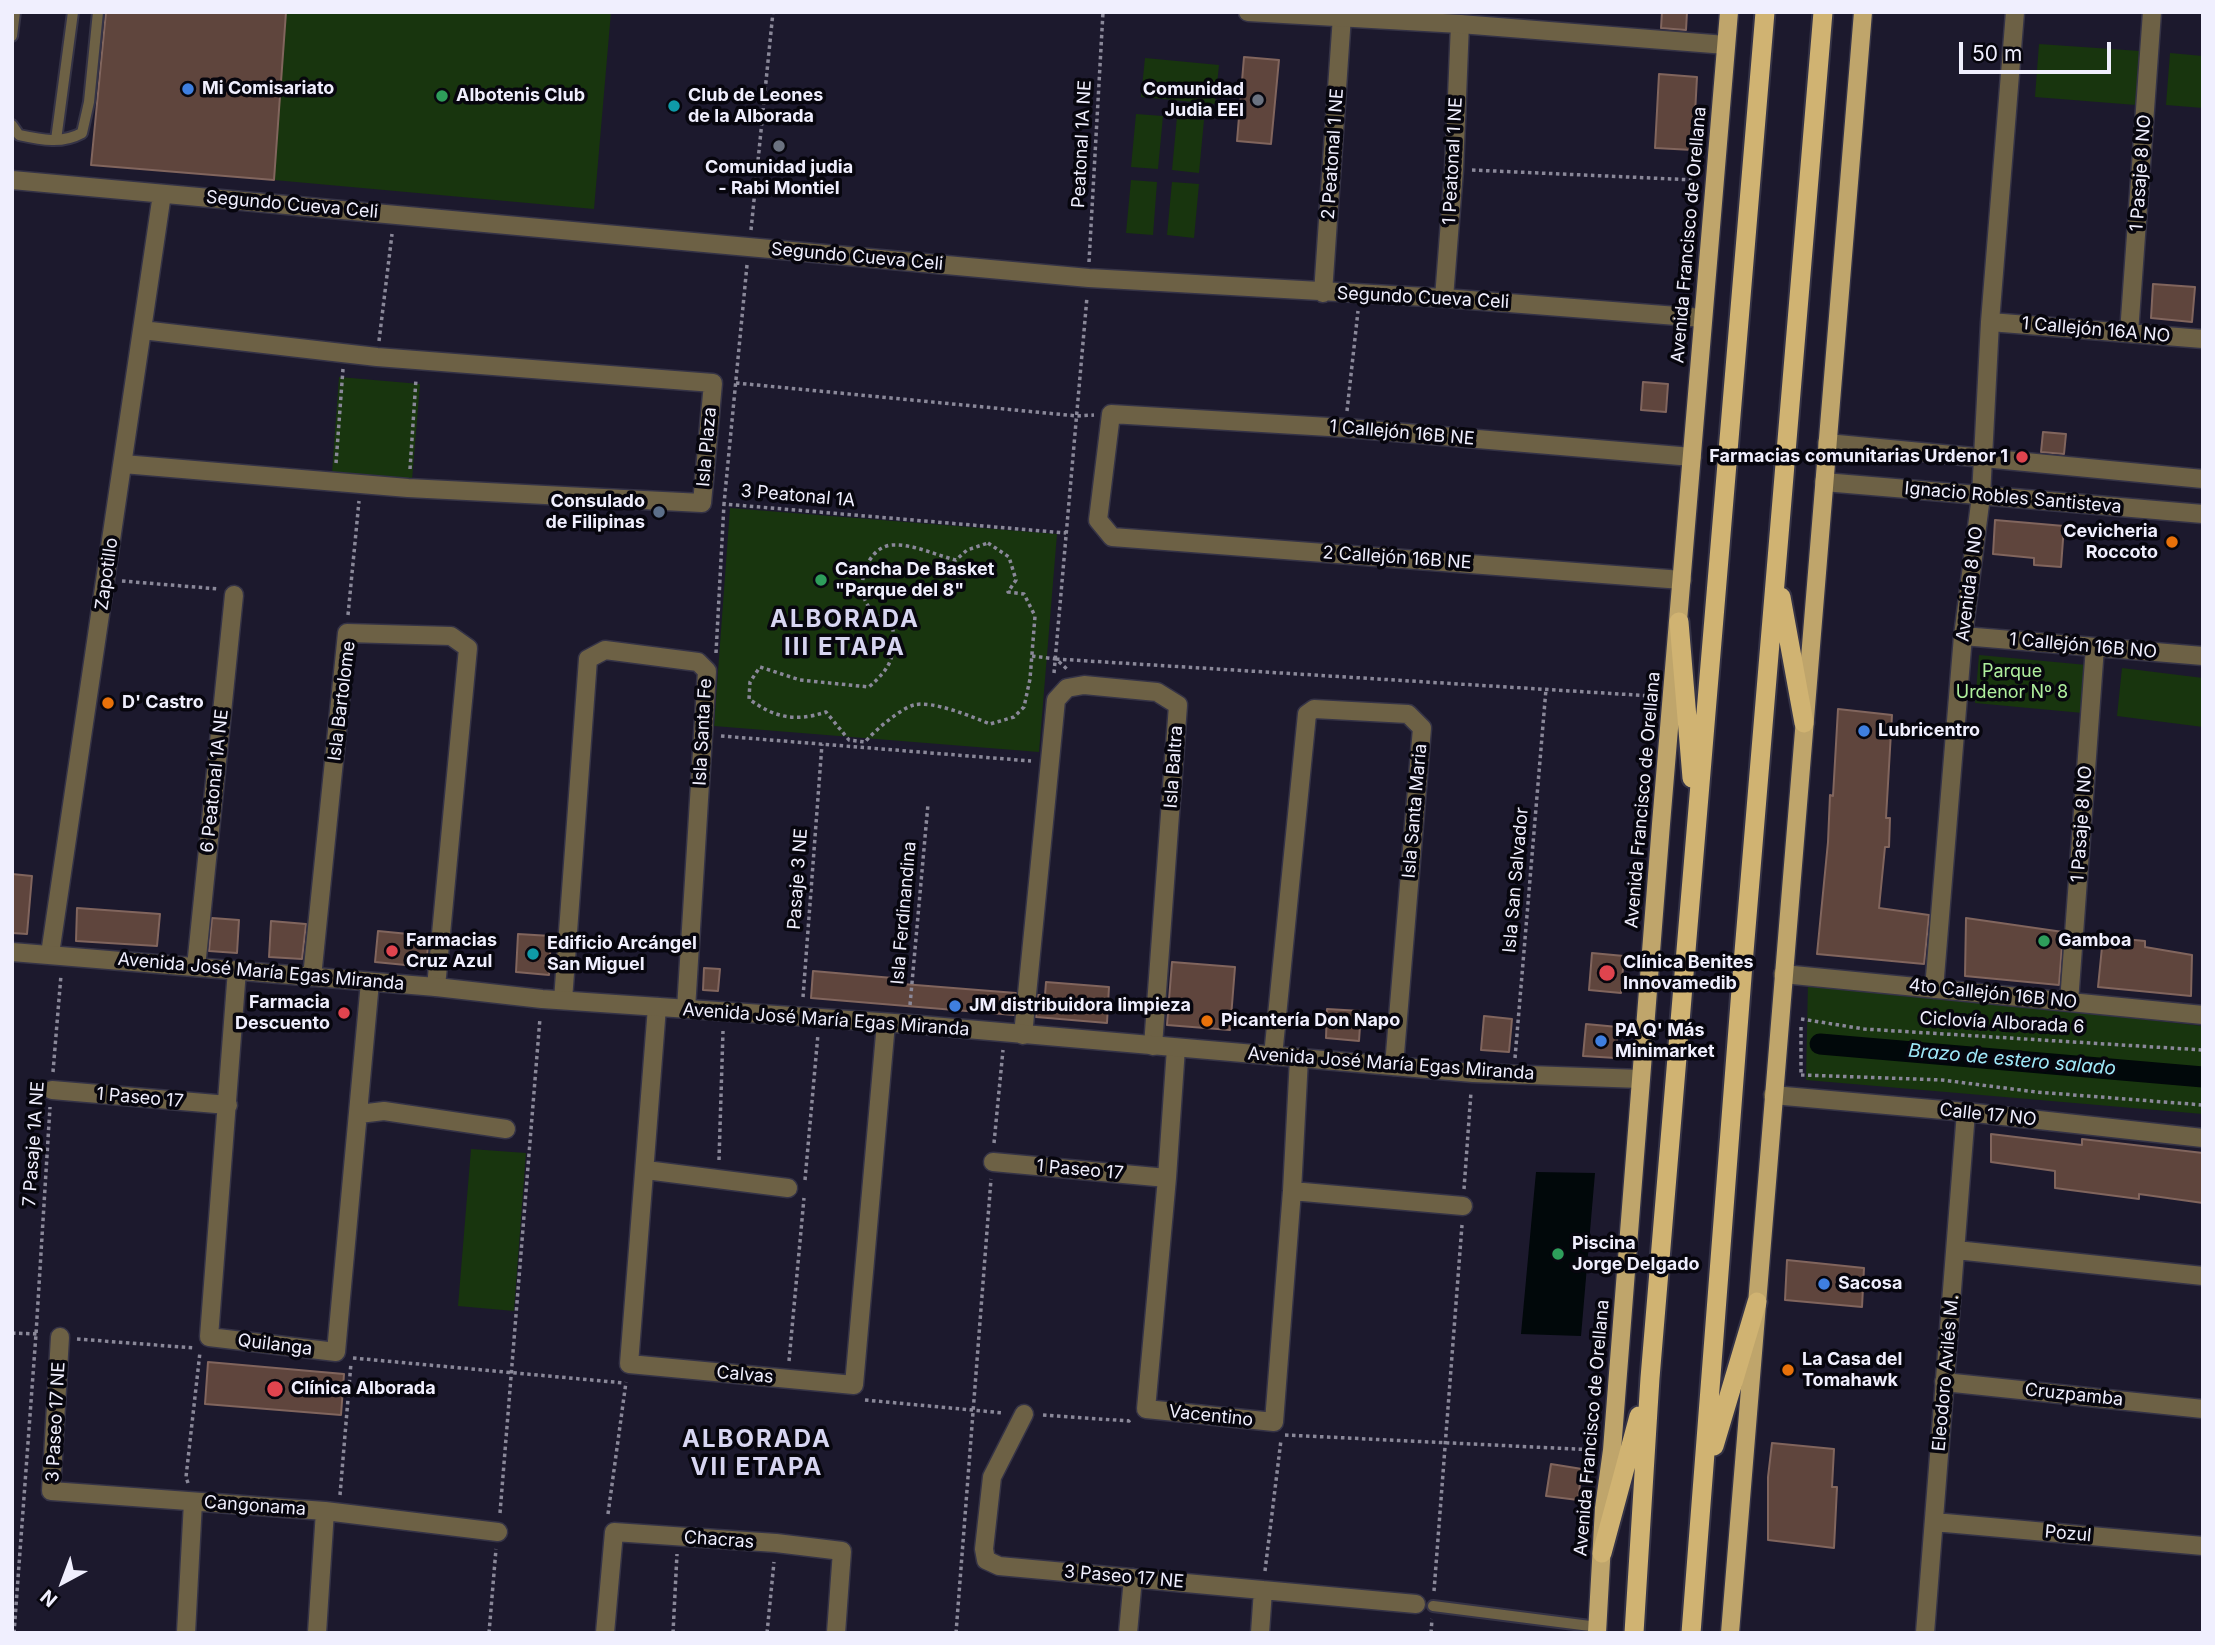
<!DOCTYPE html>
<meta charset="utf-8">
<style>
body{margin:0}
#map{position:relative;width:2215px;height:1645px;overflow:hidden;background:#1c192d;font-family:Inter,sans-serif}
canvas{display:block}
.frame{position:absolute;inset:0;border:14px solid #f0effe;pointer-events:none}
.north{position:absolute;left:28px;top:1547px;width:70px;height:70px;-webkit-text-stroke:5px #07060e;paint-order:stroke;rotate:221deg;font-size:19px;font-weight:700;line-height:28px;text-align:center;color:#f0effe}
.north::after{content:'';display:block;margin:auto;width:24px;height:32px;background:#f0effe;clip-path:polygon(50% 0,100% 100%,50% 72%,0 100%)}
.scale{position:absolute;left:1959px;top:42px;width:152px;height:32px;box-sizing:border-box;border:4px solid #f0effe;border-top:0;padding-left:9px;font-size:21px;line-height:24px;white-space:nowrap;color:#f0effe;-webkit-text-stroke:5px #07060e;paint-order:stroke}
</style>
<div id="map">
<canvas width="2215" height="1645"></canvas>
<div class="frame"></div>
<div class="north">N</div>
<div class="scale">50 m</div>
</div>
<script>
const c = document.querySelector('canvas').getContext('2d');
c.lineJoin = 'round';
function fill(path, color) { c.fillStyle = color; c.fill(path, 'evenodd'); }
function strokePath(path, color, width, dash) { c.strokeStyle = color; c.lineWidth = width; c.lineCap = dash ? 'butt' : 'round'; c.setLineDash(dash || []); c.stroke(path); }
function write(font, color, halo, rows, align = 'center') {
  c.font = font + ' Inter,sans-serif'; c.lineWidth = 7; c.setLineDash([]); c.textBaseline = 'middle'; c.strokeStyle = halo; c.fillStyle = color; for (const [text, x, y, turn = 0] of rows) {
    c.save(); c.translate(x, y); c.rotate((+turn || 0) * Math.PI / 180); c.textAlign = isNaN(turn) ? turn : align; if (halo) c.strokeText(text, 0, 0); c.fillText(text, 0, 0); c.restore();
  }
}
fill(new Path2D(`
 M 286,12 L 611,12 L 594,209 L 274,180 Z
 M 2039,44 L 2140,51 L 2136,105 L 2035,97 Z
 M 2170,53 L 2203,56 L 2203,108 L 2166,105 Z
 M 1145,58 L 1219,65 L 1215,104 L 1141,97 Z
 M 1136,114 L 1163,116 L 1158,169 L 1131,167 Z
 M 1177,117 L 1204,120 L 1199,173 L 1172,170 Z
 M 1131,180 L 1157,182 L 1153,235 L 1126,233 Z
 M 1172,182 L 1199,184 L 1194,238 L 1167,235 Z
 M 339,377 L 420,384 L 412,480 L 332,473 Z
 M 730,508 L 1057,534 L 1039,752 L 714,726 Z
 M 1979,655 L 2087,665 L 2083,713 L 1975,703 Z
 M 2122,668 L 2203,678 L 2203,727 L 2117,716 Z
 M 1808,982 L 2203,1026 L 2203,1114 L 1806,1080 Z
 M 471,1149 L 526,1153 L 514,1311 L 458,1306 Z`), '#18350e');
fill(new Path2D(`
 M 1536,1172 L 1595,1173 L 1581,1336 L 1521,1334 Z`), '#01080a');
strokePath(new Path2D(`
 M 1820,1044 L 2203,1077`), '#01080a', 21);
const building = new Path2D(`
 M 106,12 L 286,12 L 274,180 L 91,165 Z
 M 1662,12 L 1687,12 L 1686,30 L 1661,28 Z
 M 1244,57 L 1279,60 L 1271,144 L 1237,141 Z
 M 1659,74 L 1697,77 L 1693,150 L 1655,148 Z
 M 2153,284 L 2195,287 L 2192,322 L 2151,318 Z
 M 1643,382 L 1668,384 L 1666,412 L 1641,410 Z
 M 2043,432 L 2066,434 L 2064,454 L 2041,452 Z
 M 1995,520 L 2064,526 L 2061,567 L 2034,565 L 2034,558 L 1993,554 Z
 M 1838,709 L 1892,715 L 1886,818 L 1890,818 L 1889,847 L 1885,847 L 1879,908 L 1929,915 L 1924,964 L 1817,954 L 1828,842 L 1830,795 L 1833,796 Z
 M 12,874 L 32,876 L 27,934 L 12,933 Z
 M 77,908 L 160,914 L 157,946 L 76,941 Z
 M 212,918 L 239,920 L 237,953 L 209,951 Z
 M 1966,918 L 2063,932 L 2059,985 L 1965,976 Z
 M 271,921 L 306,924 L 302,959 L 269,957 Z
 M 378,931 L 429,936 L 426,967 L 375,962 Z
 M 518,934 L 551,936 L 549,975 L 516,972 Z
 M 2103,937 L 2145,941 L 2145,947 L 2192,955 L 2191,996 L 2098,987 Z
 M 1592,953 L 1624,956 L 1621,993 L 1589,990 Z
 M 1172,962 L 1235,967 L 1230,1030 L 1167,1025 Z
 M 704,968 L 720,969 L 718,991 L 703,990 Z
 M 813,971 L 904,979 L 903,984 L 1016,993 L 1014,1015 L 811,998 Z
 M 1046,982 L 1109,987 L 1107,1023 L 1036,1017 L 1038,995 L 1045,995 Z
 M 1327,1009 L 1361,1011 L 1359,1041 L 1326,1038 Z
 M 1484,1016 L 1512,1019 L 1509,1052 L 1481,1050 Z
 M 1586,1024 L 1618,1027 L 1616,1058 L 1583,1056 Z
 M 1991,1134 L 2082,1145 L 2082,1139 L 2203,1153 L 2203,1203 L 2139,1194 L 2139,1199 L 2055,1188 L 2055,1171 L 1991,1162 Z
 M 1787,1260 L 1864,1268 L 1862,1307 L 1785,1300 Z
 M 208,1362 L 344,1374 L 341,1415 L 205,1404 Z
 M 1772,1443 L 1834,1449 L 1832,1487 L 1837,1487 L 1834,1548 L 1768,1540 L 1768,1477 Z
 M 1551,1464 L 1582,1469 L 1578,1500 L 1546,1496 Z`);
fill(building, '#5f453d');
strokePath(building, '#81655d', 2);
const service = new Path2D(`
 M 12,36 L 15,12
 M 12,125 L 19,135 C 42,140 62,144 82,133 L 89,102 L 98,12
 M 56,140 L 73,12
 M 1433,1606 L 1598,1627`);
const minor = new Path2D(`
 M 12,180 L 1089,278 L 1444,298 L 1703,318
 M 1323,293 L 1342,16
 M 1444,298 L 1454,170 L 1460,24
 M 1990,322 L 2203,339
 M 2129,333 L 2152,12
 M 123,464 L 408,488 L 702,503 L 713,383 L 377,357 L 142,330
 M 1682,580 L 1112,537 L 1098,520 L 1111,414 L 1346,428 L 1692,457
 M 1963,636 L 2203,656
 M 50,954 L 162,194
 M 196,967 L 234,595
 M 237,970 L 209,1337 L 336,1352 L 370,982
 M 1783,974 L 2203,1015
 M 312,977 L 347,633 L 451,636 L 468,648 L 436,987
 M 1934,989 L 1963,636 L 1981,496 L 1990,322 L 2015,12
 M 563,1000 L 588,659 L 605,650 L 698,662 L 707,671 L 686,1009
 M 2069,1002 L 2095,647
 M 657,1007 L 629,1364 L 854,1385 L 886,1023
 M 1023,1035 L 1056,700 L 1067,688 L 1084,685 L 1157,692 L 1178,705 L 1153,1046
 M 1176,1048 L 1167,1178 L 1146,1409 L 1274,1422 L 1292,1191 L 1299,1058
 M 1273,1056 L 1307,714 L 1314,709 L 1408,714 L 1422,728 L 1394,1066
 M 52,1090 L 228,1105
 M 1773,1095 L 1966,1112 L 2203,1138
 M 359,1114 L 384,1111 L 506,1129
 M 993,1162 L 1167,1178
 M 646,1170 L 788,1188
 M 1292,1191 L 1463,1206
 M 1956,1250 L 2203,1276
 M 60,1337 L 51,1491 L 325,1511 L 498,1532
 M 1944,1382 L 2203,1409
 M 1024,1414 L 992,1477 L 984,1549 L 986,1560 L 999,1566 L 1416,1604
 M 1934,1522 L 2203,1546
 M 186,1633 L 193,1502
 M 317,1633 L 325,1511
 M 605,1633 L 614,1532 L 776,1543 L 842,1551 L 836,1633
 M 1128,1633 L 1133,1578
 M 1260,1633 L 1263,1590
 M 1925,1633 L 1966,1112`);
const tertiary = new Path2D(`
 M 1248,12 L 1460,24 L 1726,45
 M 1827,443 L 2203,479
 M 1824,482 L 2203,514
 M 12,952 L 436,987 L 542,999 L 909,1024 L 1473,1073 L 1641,1079`);
const primary = new Path2D(`
 M 1597,1633 L 1604,1508 L 1612,1450 L 1661,824 L 1729,12
 M 1730,1633 L 1863,12`);
const trunk = new Path2D(`
 M 1781,597 L 1804,723
 M 1679,622 L 1692,778
 M 1714,1446 L 1757,1302
 M 1602,1553 L 1639,1416
 M 1634,1633 L 1650,1378 L 1765,12
 M 1691,1633 L 1743,964 L 1823,12`);
strokePath(service, '#353346', 14);
strokePath(minor, '#353346', 21);
strokePath(tertiary, '#353346', 21);
strokePath(primary, '#353346', 21);
strokePath(trunk, '#353346', 23);
strokePath(new Path2D(`
 M 1472,170 L 1695,180
 M 751,230 L 773,12
 M 1089,262 L 1103,12
 M 747,265 L 724,504 L 1066,533
 M 379,341 L 392,234
 M 736,383 L 1077,416 L 1094,415
 M 1347,411 L 1358,311
 M 336,463 L 343,369
 M 410,469 L 416,379
 M 988,543 L 1009,557 L 1016,580 L 1008,592 L 1024,594 L 1035,616 L 1030,679 L 1024,707 L 1014,717 L 990,724 C 973,717 932,700 914,705 C 901,708 873,732 865,742 L 849,740 L 826,712 C 795,722 775,718 749,699 L 750,682 L 760,667 L 800,680 L 869,687 C 890,668 895,659 893,630 C 885,622 875,615 869,607 C 854,588 866,547 892,545 C 914,544 935,555 956,560 L 967,550 Z
 M 122,581 L 219,589
 M 348,615 L 359,501
 M 716,653 L 724,504
 M 1032,656 L 1056,659 L 1068,670
 M 1056,659 L 1652,696
 M 1054,673 L 1087,297
 M 721,736 L 1031,761
 M 803,997 L 822,744
 M 910,1005 L 928,804
 M 1801,1019 L 1864,1029 L 2203,1050
 M 1801,1027 L 1801,1075
 M 1515,1058 L 1546,689
 M 53,1072 L 61,975
 M 1801,1075 L 1942,1080 L 2036,1092 L 2203,1105
 M 994,1143 L 1003,1050
 M 719,1160 L 723,1031
 M 805,1180 L 818,1034
 M 1464,1189 L 1471,1092
 M 12,1333 L 38,1334
 M 77,1339 L 195,1348
 M 353,1358 L 624,1383
 M 789,1361 L 804,1198
 M 865,1400 L 1004,1413
 M 1043,1415 L 1129,1421 L 1132,1418
 M 1285,1435 L 1596,1450
 M 188,1483 L 186,1477 L 200,1352
 M 340,1495 L 351,1363
 M 500,1513 L 540,1018
 M 608,1514 L 626,1382
 M 1265,1571 L 1281,1440
 M 1434,1591 L 1462,1225
 M 14,1633 L 36,1334 L 50,1107
 M 489,1633 L 496,1549
 M 673,1633 L 677,1554
 M 767,1633 L 774,1562
 M 956,1633 L 991,1179
 M 1431,1633 L 1432,1619`), '#8a8899', 3.5, [3.5, 3.5]);
strokePath(service, '#6d6145', 10);
strokePath(minor, '#6d6145', 18);
strokePath(tertiary, '#6d6145', 18);
strokePath(primary, '#bfa56b', 18);
strokePath(trunk, '#d0b372', 19);
for (const [x, y, r, color] of [
 [188,89,7,"#3f7fe0"],
 [442,96,7,"#2e9e5b"],
 [1258,100,7,"#6b7280"],
 [674,106,7,"#0f9aa8"],
 [779,146,7,"#6b7280"],
 [2022,457,7,"#e0444e"],
 [659,512,7,"#5c6f8a"],
 [2172,542,7,"#e8710a"],
 [821,580,7,"#2e9e5b"],
 [108,703,7,"#e8710a"],
 [1864,731,7,"#3f7fe0"],
 [2044,941,7,"#2e9e5b"],
 [392,951,7,"#e0444e"],
 [533,954,7,"#0f9aa8"],
 [1607,973,9,"#e0444e"],
 [955,1006,7,"#3f7fe0"],
 [344,1013,7,"#e0444e"],
 [1207,1021,7,"#e8710a"],
 [1601,1041,7,"#3f7fe0"],
 [1558,1254,7,"#2e9e5b"],
 [1824,1284,7,"#3f7fe0"],
 [1788,1370,7,"#e8710a"],
 [275,1389,9,"#e0444e"]
]) { const dot = new Path2D(); dot.arc(x, y, r, 0, 2 * Math.PI); c.fillStyle = color; c.fill(dot); strokePath(dot, '#07060e', 2.5); }
write('bold 18px', '#f0effe', '#07060e', [
 ["Mi Comisariato",202,89],
 ["Comunidad",1244,90,"right"],
 ["Judia EEI",1244,111,"right"],
 ["Albotenis Club",456,96],
 ["Club de Leones",688,96],
 ["de la Alborada",688,117],
 ["Comunidad judia",779,168,"center"],
 ["- Rabi Montiel",779,189,"center"],
 ["Farmacias comunitarias Urdenor 1",2008,457,"right"],
 ["Consulado",645,502,"right"],
 ["de Filipinas",645,523,"right"],
 ["Cevicheria",2158,532,"right"],
 ["Roccoto",2158,553,"right"],
 ["Cancha De Basket",835,570],
 ["\"Parque del 8\"",835,591],
 ["D' Castro",122,703],
 ["Lubricentro",1878,731],
 ["Farmacias",406,941],
 ["Cruz Azul",406,962],
 ["Gamboa",2058,941],
 ["Edificio Arcángel",547,944],
 ["San Miguel",547,965],
 ["Clínica Benites",1623,963],
 ["Innovamedib",1623,984],
 ["Farmacia",330,1003,"right"],
 ["Descuento",330,1024,"right"],
 ["JM distribuidora limpieza",969,1006],
 ["Picantería Don Napo",1221,1021],
 ["PA Q' Más",1615,1031],
 ["Minimarket",1615,1052],
 ["Piscina",1572,1244],
 ["Jorge Delgado",1572,1265],
 ["Sacosa",1838,1284],
 ["La Casa del",1802,1360],
 ["Tomahawk",1802,1381],
 ["Clínica Alborada",291,1389]
], 'left');
write('18px', '#f0effe', '#07060e', [
 ["Peatonal 1A NE",1082,144,-87],
 ["2 Peatonal 1 NE",1333,154,-86],
 ["1 Peatonal 1 NE",1453,161,-87],
 ["1 Pasaje 8 NO",2141,173,-86],
 ["Segundo Cueva Celi",292,205,5],
 ["Avenida Francisco de Orellana",1689,235,-85],
 ["Segundo Cueva Celi",857,257,5],
 ["Segundo Cueva Celi",1423,298,3],
 ["1 Callejón 16A NO",2096,330,5],
 ["1 Callejón 16B NE",1402,433,5],
 ["Isla Plaza",707,447,-85],
 ["3 Peatonal 1A",798,496,5],
 ["Ignacio Robles Santisteva",2013,498,5],
 ["2 Callejón 16B NE",1397,558,4],
 ["Zapotillo",107,574,-82],
 ["Avenida 8 NO",1970,584,-83],
 ["1 Callejón 16B NO",2083,646,5],
 ["Isla Bartolome",342,701,-83],
 ["Isla Santa Fe",703,732,-87],
 ["Isla Baltra",1174,767,-86],
 ["6 Peatonal 1A NE",215,781,-84],
 ["Avenida Francisco de Orellana",1643,800,-85],
 ["Isla Santa Maria",1415,811,-85],
 ["1 Pasaje 8 NO",2082,824,-86],
 ["Pasaje 3 NE",798,879,-86],
 ["Isla San Salvador",1516,880,-85],
 ["Isla Ferdinandina",904,913,-85],
 ["Avenida José María Egas Miranda",261,972,5],
 ["4to Callejón 16B NO",1993,994,6],
 ["Avenida José María Egas Miranda",826,1020,4],
 ["Ciclovía Alborada 6",2002,1023,3],
 ["Avenida José María Egas Miranda",1391,1064,4],
 ["1 Paseo 17",140,1098,5],
 ["Calle 17 NO",1988,1115,6],
 ["7 Pasaje 1A NE",34,1144,-86],
 ["1 Paseo 17",1080,1170,5],
 ["Quilanga",275,1345,7],
 ["Eleodoro Avilés M.",1946,1373,-85],
 ["Calvas",745,1375,5],
 ["Cruzpamba",2074,1395,6],
 ["Vacentino",1211,1416,6],
 ["3 Paseo 17 NE",56,1422,-87],
 ["Avenida Francisco de Orellana",1592,1428,-85],
 ["Cangonama",255,1506,4],
 ["Pozul",2068,1534,5],
 ["Chacras",719,1540,4],
 ["3 Paseo 17 NE",1124,1577,5]
]);
write('18px', '#afef9d', '#07060e', [
 ["Parque",2012,672],
 ["Urdenor Nº 8",2012,693]
]);
write('italic 19px', '#9fe9f9', '#07060e', [
 ["Brazo de estero salado",2012,1060,5]
]);
c.letterSpacing = '2px';
write('bold 24px', '#d7d5f1', '#07060e', [
 ["ALBORADA",845,620],
 ["III ETAPA",845,648],
 ["ALBORADA",757,1440],
 ["VII ETAPA",757,1468]
]);
c.letterSpacing = '0px';
</script>
